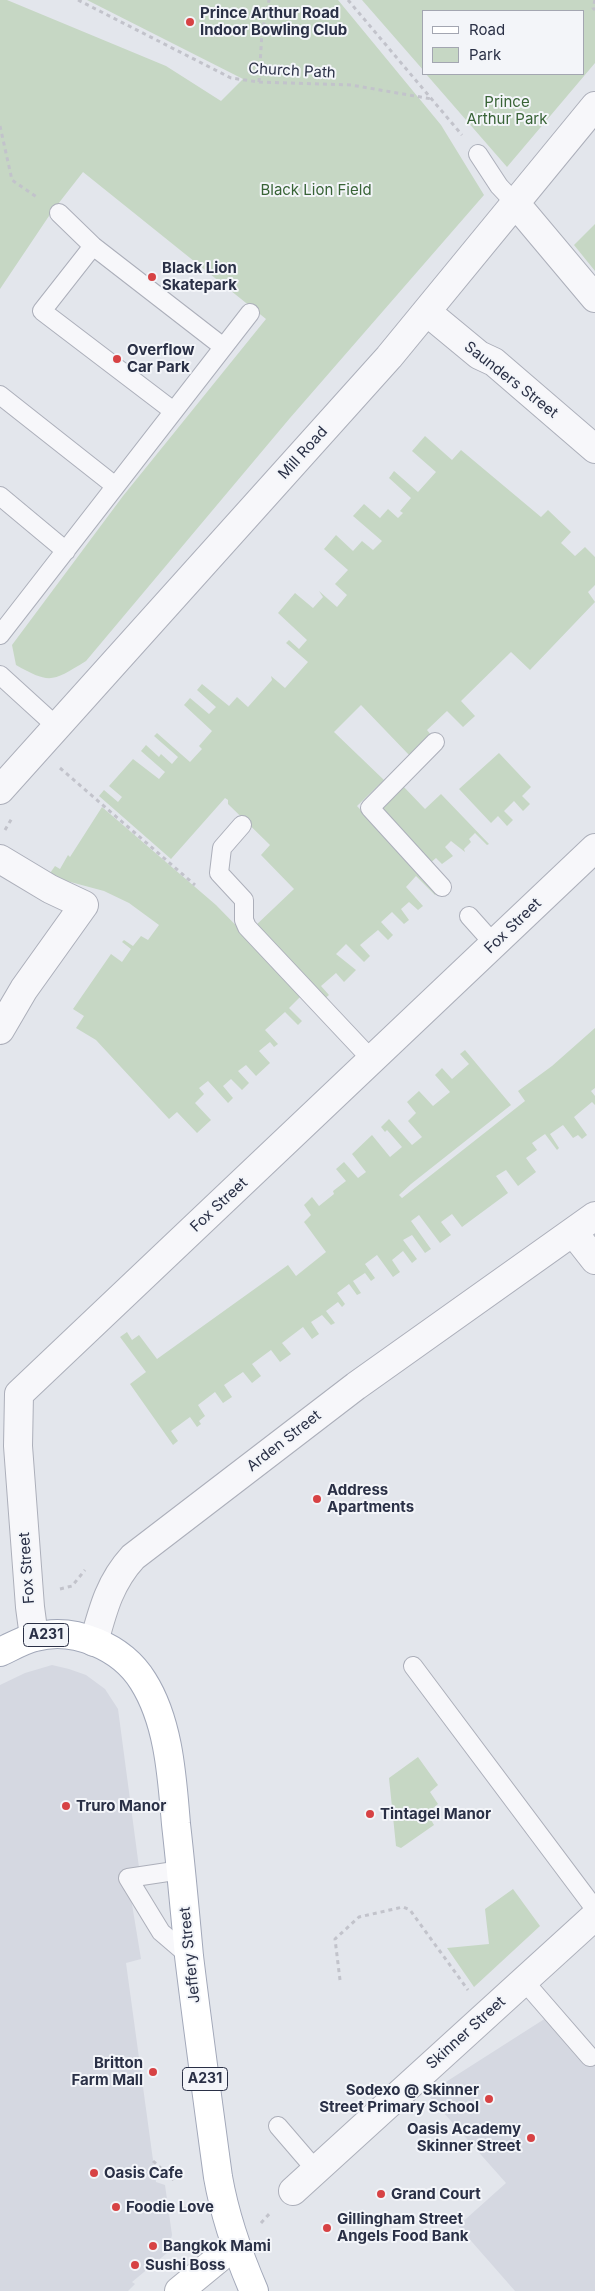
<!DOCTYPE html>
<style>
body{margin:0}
#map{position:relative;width:595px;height:2291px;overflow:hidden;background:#e3e6ec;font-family:Inter,sans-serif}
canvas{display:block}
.legend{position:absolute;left:422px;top:10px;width:162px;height:65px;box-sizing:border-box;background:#f3f5f9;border:1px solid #a3a6b1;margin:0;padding:6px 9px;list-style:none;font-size:15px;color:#2a3046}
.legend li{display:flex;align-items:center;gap:10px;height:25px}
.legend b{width:25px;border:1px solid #a3a6b1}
</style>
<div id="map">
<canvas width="595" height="2291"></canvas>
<ul class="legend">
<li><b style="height:6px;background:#fff"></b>Road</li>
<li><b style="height:14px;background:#c6d7c4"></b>Park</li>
</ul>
</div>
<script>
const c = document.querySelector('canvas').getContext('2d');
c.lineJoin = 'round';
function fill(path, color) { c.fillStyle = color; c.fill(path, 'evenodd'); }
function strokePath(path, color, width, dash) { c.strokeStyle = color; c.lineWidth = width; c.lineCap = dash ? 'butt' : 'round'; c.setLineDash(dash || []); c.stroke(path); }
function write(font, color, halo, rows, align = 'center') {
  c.font = font + ' Inter,sans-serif'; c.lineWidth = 4; c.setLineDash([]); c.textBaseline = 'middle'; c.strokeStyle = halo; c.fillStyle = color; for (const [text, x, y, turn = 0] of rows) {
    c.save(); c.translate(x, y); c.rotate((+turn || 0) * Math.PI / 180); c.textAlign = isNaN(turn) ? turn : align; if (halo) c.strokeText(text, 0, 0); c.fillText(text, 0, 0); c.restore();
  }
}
fill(new Path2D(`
 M 52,1665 L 69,1669 L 86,1675 L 105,1689 L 118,1709 L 142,1890 L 130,1892 L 141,1959 L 126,1963 L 156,2182 L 165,2185 L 172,2235 L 167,2253 L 132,2282 L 135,2284 L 128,2291 L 0,2291 L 0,1685 L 25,1673 Z
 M 546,2018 L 595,2059 L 595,2291 L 515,2291 L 458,2226 L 506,2183 L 427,2094 Z`), '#d5d8e1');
fill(new Path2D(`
 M 0,0 L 7,0 L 166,66 L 221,101 L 243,79 L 87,0 L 338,0 L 441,125 L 484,195 L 290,418 L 86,661 C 53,681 51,685 16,665 L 12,645 L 123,496 L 266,319 L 83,172 L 51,213 L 0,289 Z
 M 362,0 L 595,0 L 595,63 L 507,167 L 426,74 L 584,74 L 584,11 L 424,11 L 424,71 Z
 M 595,224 L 595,271 L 574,245 Z
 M 425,436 L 452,460 L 461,450 L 541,517 L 548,510 L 571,532 L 561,543 L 575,556 L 585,547 L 595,557 L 595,585 L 588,592 L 595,602 L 530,670 L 511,652 L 461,701 L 475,716 L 463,727 L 447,711 L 427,730 L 431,735 L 410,756 L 361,705 L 334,732 L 384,780 L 357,806 L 437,893 L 435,895 L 416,876 L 406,887 L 423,906 L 418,910 L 409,902 L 401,909 L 409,920 L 404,924 L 392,912 L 381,922 L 393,935 L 388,940 L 378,930 L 360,945 L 370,956 L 364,962 L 346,944 L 336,954 L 356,970 L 344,982 L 336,973 L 321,986 L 329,995 L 323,1000 L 254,927 L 294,889 L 261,855 L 270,845 L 228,804 L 228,800 L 225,798 L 171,859 L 99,796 L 104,790 L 118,802 L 122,797 L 109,786 L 133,759 L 159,779 L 165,772 L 141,751 L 146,745 L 159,757 L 161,754 L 172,764 L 178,757 L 154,736 L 157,733 L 190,762 L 202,749 L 199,746 L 212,731 L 184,705 L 190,698 L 209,714 L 216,707 L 197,690 L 202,684 L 229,706 L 237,697 L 248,707 L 272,680 L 271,676 L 285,688 L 308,662 L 286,643 L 289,640 L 299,649 L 307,640 L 278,613 L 295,593 L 313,608 L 323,597 L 319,591 L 337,607 L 347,595 L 335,584 L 348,570 L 324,549 L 336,535 L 353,551 L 362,541 L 373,550 L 382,541 L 353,516 L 364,504 L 380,518 L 388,509 L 398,518 L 403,513 L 400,511 L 411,498 L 389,478 L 394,471 L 418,492 L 436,472 L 412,451 Z
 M 499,753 L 531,787 L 522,796 L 530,804 L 523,811 L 514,801 L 504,811 L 513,820 L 507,826 L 498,816 L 491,823 L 459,789 Z
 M 402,785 L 425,809 L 441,794 L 489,844 L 487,845 L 475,833 L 469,839 L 471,842 L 464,849 L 465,852 L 451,841 L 445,847 L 453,856 L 442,864 L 436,858 L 429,864 L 380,810 L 380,806 Z
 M 102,807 L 216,905 L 303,994 L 289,1008 L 302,1021 L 298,1025 L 285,1012 L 265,1030 L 278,1044 L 274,1047 L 270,1042 L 259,1051 L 270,1063 L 256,1076 L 246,1065 L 238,1071 L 249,1083 L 242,1090 L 231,1079 L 223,1086 L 233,1098 L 228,1103 L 208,1081 L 199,1088 L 204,1094 L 195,1103 L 211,1120 L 197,1133 L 177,1112 L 169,1119 L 96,1040 L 76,1028 L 84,1016 L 73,1009 L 111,954 L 122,962 L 131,949 L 122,942 L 124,940 L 133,946 L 141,936 L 148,940 L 159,925 L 129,903 L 104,891 L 48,876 L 55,866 L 60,869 L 68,855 L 70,857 Z
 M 595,1028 L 595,1088 L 591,1091 L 595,1096 L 595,1105 L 592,1102 L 574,1117 L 587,1135 L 582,1139 L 578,1135 L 573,1138 L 563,1125 L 550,1134 L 559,1148 L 557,1150 L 545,1134 L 532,1143 L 537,1150 L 526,1158 L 536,1172 L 518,1186 L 506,1170 L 496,1176 L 508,1193 L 462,1227 L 452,1214 L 441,1222 L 451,1235 L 440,1243 L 419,1215 L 411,1221 L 431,1249 L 425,1253 L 412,1235 L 403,1240 L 417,1259 L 412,1263 L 403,1251 L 392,1260 L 400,1272 L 393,1277 L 377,1255 L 365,1264 L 375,1278 L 371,1281 L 365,1273 L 353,1281 L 361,1293 L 357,1295 L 349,1284 L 337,1293 L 345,1304 L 342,1307 L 338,1302 L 326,1311 L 335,1323 L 331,1325 L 322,1315 L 311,1322 L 319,1334 L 312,1339 L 303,1327 L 282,1343 L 291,1354 L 280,1362 L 271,1350 L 252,1364 L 261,1376 L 252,1383 L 243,1372 L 224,1385 L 232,1397 L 223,1403 L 215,1392 L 198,1405 L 205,1416 L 199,1421 L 201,1424 L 197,1427 L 190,1417 L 171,1431 L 178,1441 L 173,1445 L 130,1384 L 146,1372 L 120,1337 L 127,1332 L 132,1340 L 139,1335 L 157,1359 L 288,1265 L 296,1276 L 326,1252 L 304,1222 L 311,1215 L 304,1205 L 312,1197 L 319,1206 L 334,1194 L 333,1191 L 346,1181 L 336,1169 L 344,1162 L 358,1178 L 366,1172 L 352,1154 L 372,1135 L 390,1157 L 402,1147 L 387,1130 L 385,1132 L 381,1127 L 389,1119 L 412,1145 L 422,1137 L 408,1121 L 416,1113 L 407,1102 L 419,1091 L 433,1106 L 450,1092 L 435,1075 L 442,1068 L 452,1079 L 469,1064 L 460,1054 L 465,1050 L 511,1105 L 411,1184 L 399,1195 L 402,1198 L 525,1101 L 518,1091 L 552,1066 Z
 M 418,1757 L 438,1785 L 430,1792 L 438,1804 L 427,1813 L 434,1825 L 401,1848 L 396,1846 L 389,1778 Z
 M 513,1889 L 540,1926 L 474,1987 L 447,1948 L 489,1944 L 485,1909 Z`), '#c6d7c4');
const lane = new Path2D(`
 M 478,154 L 499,186 L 516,204
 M 59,213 L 93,246 L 222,346
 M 93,246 L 42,311 L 172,410
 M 0,395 L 114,485
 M 0,496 L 66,551
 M 0,635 L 250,313
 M 0,675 L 56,726
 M 435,742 L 370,808 L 442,887
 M 242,825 L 222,848 L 219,873 L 244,900 L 244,920 L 247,927 L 372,1060
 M 469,916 L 494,944
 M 413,1666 L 595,1909
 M 181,1870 L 128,1878 L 161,1932 L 189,1956
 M 524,1981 L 590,2057
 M 278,2126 L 315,2169`);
const street = new Path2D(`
 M 516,204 L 595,298
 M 427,312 L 479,355 L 494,362 L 595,449
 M 0,790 L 389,357 L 595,106
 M 0,859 L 50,889 L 84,905 L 24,989 L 0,1030
 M 573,1232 L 595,1260
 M 34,1637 L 30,1607 L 18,1446 L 19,1394 L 595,848
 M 94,1642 C 103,1609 110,1582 133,1557 L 356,1386 L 595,1216
 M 293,2191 L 595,1916`);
const secondary = new Path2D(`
 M 179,2291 L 235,2245`);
const primary = new Path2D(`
 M 0,1652 C 11,1647 23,1640 35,1637 C 74,1626 122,1647 143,1681 C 169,1722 172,1777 176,1824 C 181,1868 185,1912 189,1956 C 198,2030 208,2103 218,2177 C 225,2217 238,2254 254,2291`);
strokePath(lane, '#acafba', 20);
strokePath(street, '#acafba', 30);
strokePath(secondary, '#acafba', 30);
strokePath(primary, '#a2a8b9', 30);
strokePath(new Path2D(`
 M 78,0 L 231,78 L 259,82 L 351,85 L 432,99
 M 348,0 L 462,135
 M 595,0 L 593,8 L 595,10
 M 259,82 L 262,32 L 269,0
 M 0,126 L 12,180 L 38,198
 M 60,768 L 195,885
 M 5,830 L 12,818
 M 60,1589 L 72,1586 L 85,1570
 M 340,1980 L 335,1939 L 359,1917 L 403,1907 L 410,1910 L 468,1990
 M 153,2161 L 175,2181
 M 184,2209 L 194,2207
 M 261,2223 L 271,2212`), '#c2c3cb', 3, [4, 4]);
strokePath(lane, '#f7f7fa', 18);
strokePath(street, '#f7f7fa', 28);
strokePath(secondary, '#fff', 28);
strokePath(primary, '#fff', 28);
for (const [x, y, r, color] of [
 [190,22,5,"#d74244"],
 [152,277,5,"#d74244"],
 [117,359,5,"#d74244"],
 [317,1499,5,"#d74244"],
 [66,1806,5,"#d74244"],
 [370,1814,5,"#d74244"],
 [153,2072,5,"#d74244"],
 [489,2099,5,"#d74244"],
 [531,2138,5,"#d74244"],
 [94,2173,5,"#d74244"],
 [381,2194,5,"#d74244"],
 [116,2207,5,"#d74244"],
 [327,2228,5,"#d74244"],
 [153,2246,5,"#d74244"],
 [135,2265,5,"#d74244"]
]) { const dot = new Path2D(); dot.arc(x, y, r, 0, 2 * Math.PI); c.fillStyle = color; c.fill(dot); strokePath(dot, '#f3f5f9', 2); }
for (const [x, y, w] of [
 [46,1635,45],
 [205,2079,45]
]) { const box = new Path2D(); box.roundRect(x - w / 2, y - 11.5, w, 23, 4); c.fillStyle = '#f3f5f9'; c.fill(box); strokePath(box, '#2a3046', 1); }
write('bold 14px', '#2a3046', null, [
 ["A231",46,1635],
 ["A231",205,2079]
]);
write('bold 15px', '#2a3046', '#f3f5f9', [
 ["Prince Arthur Road",200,13],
 ["Indoor Bowling Club",200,30],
 ["Black Lion",162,268],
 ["Skatepark",162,285],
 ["Overflow",127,350],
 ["Car Park",127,367],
 ["Address",327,1490],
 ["Apartments",327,1507],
 ["Truro Manor",76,1806],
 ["Tintagel Manor",380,1814],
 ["Britton",143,2063,"right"],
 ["Farm Mall",143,2080,"right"],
 ["Sodexo @ Skinner",479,2090,"right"],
 ["Street Primary School",479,2107,"right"],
 ["Oasis Academy",521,2129,"right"],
 ["Skinner Street",521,2146,"right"],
 ["Oasis Cafe",104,2173],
 ["Grand Court",391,2194],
 ["Foodie Love",126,2207],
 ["Gillingham Street",337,2219],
 ["Angels Food Bank",337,2236],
 ["Bangkok Mami",163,2246],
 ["Sushi Boss",145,2265]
], 'left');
write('15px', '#2a3046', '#f3f5f9', [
 ["Church Path",292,71,3],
 ["Saunders Street",511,380,38],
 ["Mill Road",303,453,-48],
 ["Fox Street",513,926,-44],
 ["Fox Street",219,1205,-43],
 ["Arden Street",284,1441,-38],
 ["Fox Street",27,1568,-94],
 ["Jeffery Street",190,1955,-96],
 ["Skinner Street",466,2033,-42]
]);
write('15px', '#386336', '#f3f5f9', [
 ["Prince",507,102],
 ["Arthur Park",507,119],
 ["Black Lion Field",316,190]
]);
</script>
